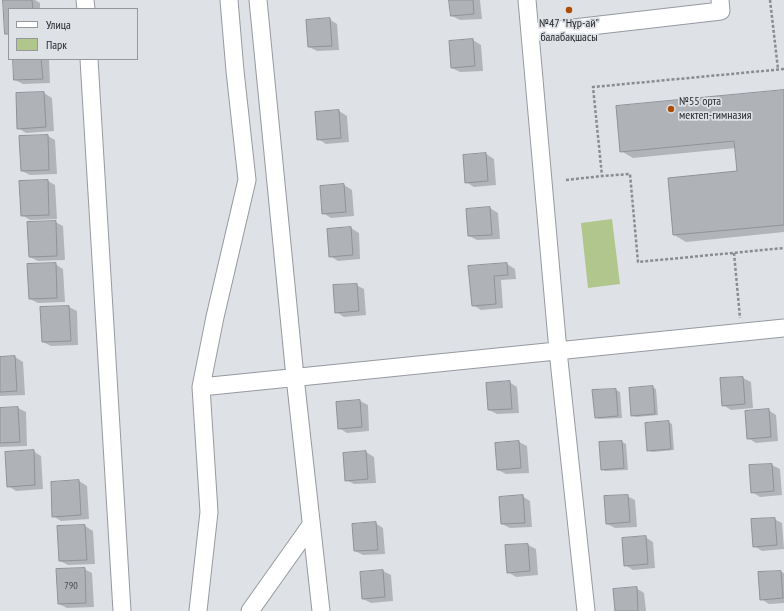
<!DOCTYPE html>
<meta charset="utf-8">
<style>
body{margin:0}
#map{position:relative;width:784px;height:611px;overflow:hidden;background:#dee2e7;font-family:"PT Sans Narrow",sans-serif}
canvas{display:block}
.legend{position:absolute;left:8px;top:8px;width:130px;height:52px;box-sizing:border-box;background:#dee2e7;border:1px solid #95989b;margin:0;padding:5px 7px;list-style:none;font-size:12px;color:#27282a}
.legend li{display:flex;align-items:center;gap:8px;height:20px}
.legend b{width:20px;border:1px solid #95989b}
</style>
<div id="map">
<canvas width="784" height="611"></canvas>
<ul class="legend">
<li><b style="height:5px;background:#fff"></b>Улица</li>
<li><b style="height:11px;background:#b0c68c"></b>Парк</li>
</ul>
</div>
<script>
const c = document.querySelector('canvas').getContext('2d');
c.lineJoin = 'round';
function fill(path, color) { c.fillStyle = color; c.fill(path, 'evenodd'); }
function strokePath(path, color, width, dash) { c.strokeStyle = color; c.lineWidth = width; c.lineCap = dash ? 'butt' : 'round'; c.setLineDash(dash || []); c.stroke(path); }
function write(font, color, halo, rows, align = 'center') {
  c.font = font + ' "PT Sans Narrow",sans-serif'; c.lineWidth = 3.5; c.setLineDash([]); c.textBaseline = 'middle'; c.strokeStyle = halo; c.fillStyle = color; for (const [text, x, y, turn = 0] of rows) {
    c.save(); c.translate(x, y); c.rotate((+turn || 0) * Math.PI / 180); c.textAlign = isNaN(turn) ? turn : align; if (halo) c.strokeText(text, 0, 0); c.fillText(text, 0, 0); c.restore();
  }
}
fill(new Path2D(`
 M 612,219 L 620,284 L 588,288 L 581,223 Z`), '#b0c68c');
fill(new Path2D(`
 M 4,0 L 35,0 L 40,3 L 40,9 L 9,9 L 9,35 L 6,33 Z
 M 450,0 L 480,0 L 482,19 L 460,20 L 452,16 Z
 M 329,19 L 337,24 L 339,50 L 317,51 L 309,47 Z
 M 473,40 L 481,45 L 483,71 L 460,72 L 452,68 Z
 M 14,59 L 49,59 L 50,83 L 23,84 L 15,80 Z
 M 784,91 L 784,232 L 686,242 L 674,235 L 738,172 L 736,148 L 633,158 L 621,151 Z
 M 44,93 L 52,98 L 54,131 L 26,133 L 18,128 Z
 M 339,111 L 347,116 L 349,142 L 326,144 L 318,139 Z
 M 48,136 L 55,140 L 57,174 L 30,175 L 22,171 Z
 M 486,154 L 494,159 L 496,185 L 474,187 L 466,182 L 464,156 Z
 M 48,181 L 55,185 L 57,219 L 30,220 L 22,215 Z
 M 344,185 L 352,190 L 354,216 L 331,218 L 323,213 Z
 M 490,208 L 498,213 L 500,239 L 477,240 L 469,236 Z
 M 55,222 L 63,226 L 65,260 L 38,261 L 30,257 Z
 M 351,228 L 359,233 L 360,259 L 338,261 L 330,256 Z
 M 55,264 L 63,269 L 65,302 L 38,303 L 30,299 Z
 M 507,264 L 515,269 L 516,279 L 501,280 L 503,308 L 481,310 L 473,305 L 469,267 Z
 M 356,285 L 364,289 L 366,315 L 344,317 L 336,312 Z
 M 69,307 L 77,311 L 78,345 L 51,346 L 43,342 Z
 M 15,357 L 23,362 L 25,395 L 0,396 L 0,358 Z
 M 743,378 L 751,382 L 753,408 L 731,410 L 723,405 L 721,379 Z
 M 509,382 L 517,387 L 519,413 L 497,414 L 489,410 Z
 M 652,387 L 656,389 L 658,415 L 636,417 L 632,415 Z
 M 616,390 L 620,392 L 622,418 L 599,419 L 596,417 Z
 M 360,401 L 368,405 L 369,431 L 347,433 L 339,428 Z
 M 18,408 L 26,412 L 27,446 L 0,447 L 0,409 Z
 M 768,410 L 776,415 L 778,441 L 756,443 L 748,438 Z
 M 668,422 L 672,424 L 674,450 L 652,452 L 648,450 Z
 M 519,442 L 527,446 L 529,473 L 506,474 L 498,470 Z
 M 622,442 L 626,444 L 628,470 L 605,471 L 602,469 Z
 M 33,451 L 41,456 L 43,489 L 16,491 L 8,486 Z
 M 366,452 L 374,457 L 376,483 L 354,484 L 346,480 L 344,454 Z
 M 772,465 L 780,469 L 782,495 L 760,497 L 752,492 Z
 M 79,481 L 87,486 L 89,519 L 61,521 L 53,516 L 52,483 Z
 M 522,496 L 530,501 L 532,527 L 510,528 L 502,524 Z
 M 627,496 L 635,500 L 637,527 L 615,528 L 607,524 Z
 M 774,519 L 782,523 L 784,549 L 762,551 L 754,546 Z
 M 375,523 L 383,528 L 385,554 L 363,555 L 355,551 Z
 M 85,526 L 93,531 L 95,564 L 68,565 L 60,561 L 58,527 Z
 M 645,537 L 653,542 L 655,568 L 633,570 L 625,565 Z
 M 528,545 L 536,549 L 538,575 L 516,577 L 508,572 L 506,546 Z
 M 84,569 L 92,573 L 94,607 L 67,608 L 59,604 Z
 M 383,571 L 391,575 L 393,601 L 371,603 L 363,599 Z
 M 781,572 L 784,573 L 784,603 L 769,604 L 761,599 L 759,573 Z
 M 636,588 L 644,593 L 646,611 L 616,611 Z`), '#0003');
const building = new Path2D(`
 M 3,0 L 32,0 L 33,9 L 9,9 L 9,34 L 5,34 Z
 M 449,0 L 473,0 L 474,14 L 451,16 Z
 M 330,18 L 332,46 L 308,47 L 306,20 Z
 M 473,39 L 475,66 L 451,68 L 449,41 Z
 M 13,59 L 41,59 L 43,79 L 14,80 Z
 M 784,90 L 784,225 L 673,235 L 668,178 L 737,171 L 734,141 L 620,152 L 616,106 Z
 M 44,92 L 46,127 L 17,129 L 16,93 Z
 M 339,110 L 341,138 L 317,140 L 315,112 Z
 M 48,135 L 49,170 L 21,171 L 19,136 Z
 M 486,153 L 488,181 L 465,183 L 463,155 Z
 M 48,180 L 49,215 L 21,216 L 19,181 Z
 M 344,184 L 346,212 L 322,214 L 320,186 Z
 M 490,207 L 492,235 L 468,236 L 466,209 Z
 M 56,221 L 57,256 L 29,257 L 27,222 Z
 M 351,227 L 353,255 L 329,257 L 327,229 Z
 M 56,263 L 57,298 L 29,299 L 27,264 Z
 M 507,263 L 508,275 L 494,276 L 496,304 L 472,306 L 468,266 Z
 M 357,284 L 359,311 L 335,313 L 333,285 Z
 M 69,306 L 71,341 L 42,342 L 40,307 Z
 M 15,356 L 17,391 L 0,392 L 0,357 Z
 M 743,377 L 745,404 L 722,406 L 720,378 Z
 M 510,381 L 512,409 L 488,410 L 486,383 Z
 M 653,386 L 655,414 L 631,416 L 629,388 Z
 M 616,389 L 618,416 L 595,418 L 592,390 Z
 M 360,400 L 362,427 L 338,429 L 336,402 Z
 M 18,407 L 20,442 L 0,443 L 0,408 Z
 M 769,409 L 771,437 L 747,439 L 745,411 Z
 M 669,421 L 671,449 L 647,451 L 645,423 Z
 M 519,441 L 521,468 L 497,470 L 495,443 Z
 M 622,441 L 624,468 L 601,470 L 599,442 Z
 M 34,450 L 35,485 L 7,487 L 5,452 Z
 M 366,451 L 368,479 L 345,481 L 343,453 Z
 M 772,464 L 774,491 L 751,493 L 749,465 Z
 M 79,480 L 81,515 L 52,517 L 51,482 Z
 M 523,495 L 525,523 L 501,524 L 499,497 Z
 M 628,495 L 630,522 L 606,524 L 604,496 Z
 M 775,518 L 777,545 L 753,547 L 751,519 Z
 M 376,522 L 378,550 L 354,551 L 352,524 Z
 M 85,525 L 87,560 L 59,561 L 57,526 Z
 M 646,536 L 648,564 L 624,566 L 622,538 Z
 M 528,544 L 530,571 L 507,573 L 505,545 Z
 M 85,568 L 86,603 L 58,604 L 56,569 Z
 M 383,570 L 385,597 L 362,599 L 360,572 Z
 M 781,571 L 783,598 L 760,600 L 758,572 Z
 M 637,587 L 638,611 L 615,611 L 613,589 Z`);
fill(building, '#afb2b7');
strokePath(building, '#8f9297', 1);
const minor = new Path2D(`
 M 85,0 L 86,9
 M 258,0 L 295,377 L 321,611
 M 527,0 L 558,351 L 586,611
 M 530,33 L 721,11 L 720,0
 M 89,59 L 122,611
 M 201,387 L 784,328
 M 198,611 L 209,512 L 201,387 L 215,317 L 247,180 L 235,71 L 229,0
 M 250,611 L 311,525`);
strokePath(minor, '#96999f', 19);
strokePath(new Path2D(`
 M 770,0 L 778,69
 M 784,69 L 593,87 L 602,176 L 630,174 L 638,262 L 784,248
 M 566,180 L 602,176
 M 734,253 L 740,318`), '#8a8c90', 2.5, [3, 2]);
strokePath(minor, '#fff', 17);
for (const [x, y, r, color] of [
 [569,10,4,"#ad4d02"],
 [671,109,4,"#ad4d02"]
]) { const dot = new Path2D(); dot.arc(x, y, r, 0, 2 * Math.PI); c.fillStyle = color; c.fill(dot); strokePath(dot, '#dee2e7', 1.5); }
write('10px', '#494a4d', null, [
 ["790",71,586]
]);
write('12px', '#27282a', '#dee2e7', [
 ["№47 \"Нұр-ай\"",569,24],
 ["балабақшасы",569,38],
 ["№55 орта",679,102,"left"],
 ["мектеп-гимназия",679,116,"left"]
]);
</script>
